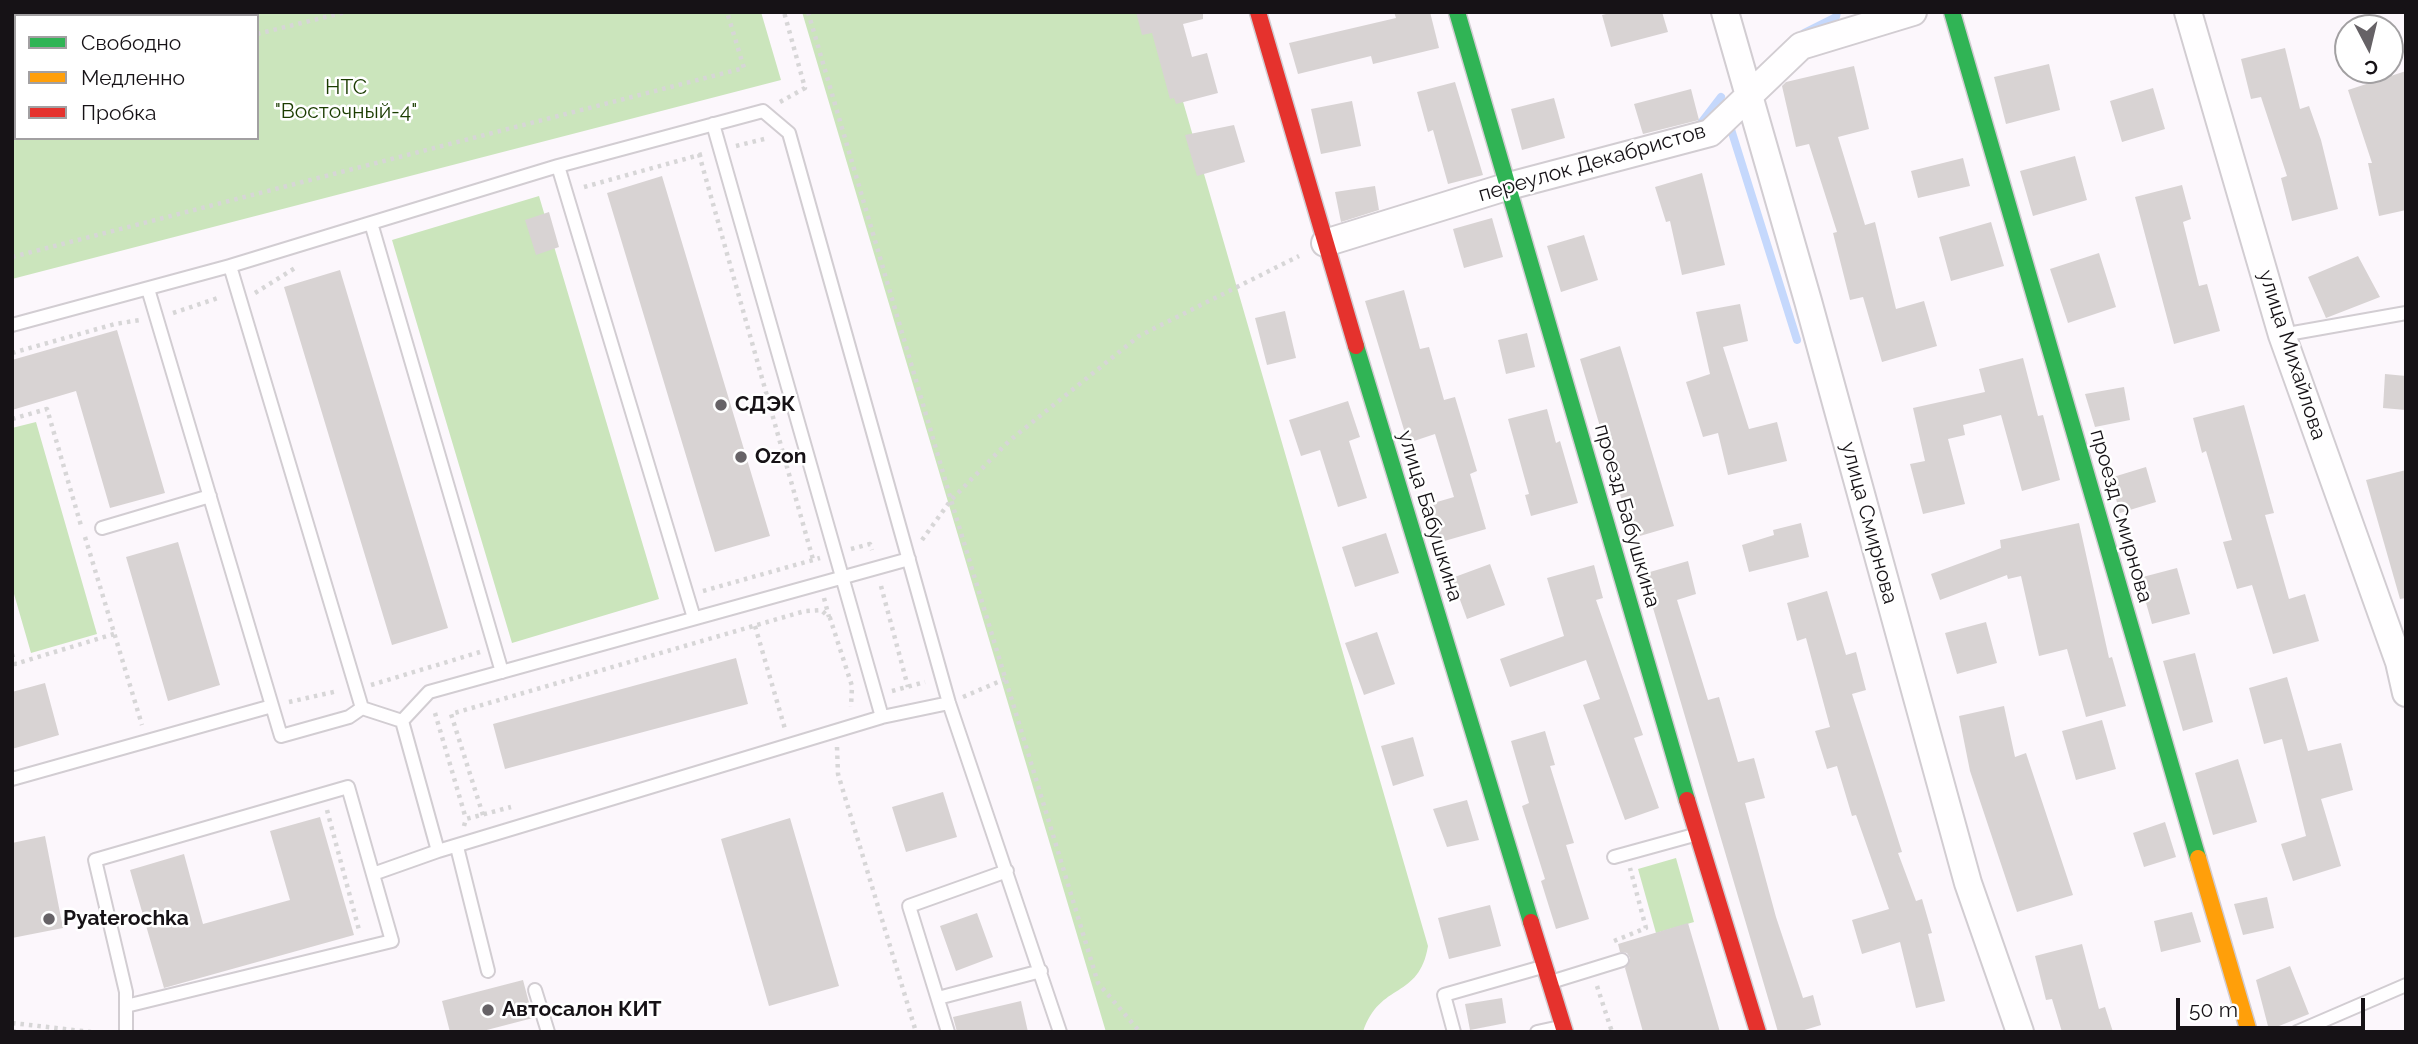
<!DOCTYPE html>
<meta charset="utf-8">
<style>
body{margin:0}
#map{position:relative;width:2418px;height:1044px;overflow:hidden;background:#fcf7fc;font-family:Raleway,sans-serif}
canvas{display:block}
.frame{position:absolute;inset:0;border:14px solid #161216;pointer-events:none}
.legend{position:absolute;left:14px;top:14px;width:245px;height:126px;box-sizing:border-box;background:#fff;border:2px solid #a2a0a2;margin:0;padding:9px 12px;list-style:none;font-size:21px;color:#161216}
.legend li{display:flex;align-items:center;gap:14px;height:35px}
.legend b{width:35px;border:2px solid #a2a0a2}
.north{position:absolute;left:2334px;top:14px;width:70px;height:70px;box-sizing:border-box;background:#fff;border:2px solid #a2a0a2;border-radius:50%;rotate:173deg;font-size:19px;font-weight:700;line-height:28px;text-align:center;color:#161216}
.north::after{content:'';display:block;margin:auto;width:24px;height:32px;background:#666266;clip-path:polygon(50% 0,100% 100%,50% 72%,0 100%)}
.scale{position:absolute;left:2176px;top:998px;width:189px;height:32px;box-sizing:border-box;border:4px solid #161216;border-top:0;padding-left:9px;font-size:21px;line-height:24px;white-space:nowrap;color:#161216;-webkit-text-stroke:5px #fff;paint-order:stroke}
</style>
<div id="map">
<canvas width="2418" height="1044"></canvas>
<div class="frame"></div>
<ul class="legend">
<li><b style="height:9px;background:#30b455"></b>Свободно</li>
<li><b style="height:9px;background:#ff9f0a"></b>Медленно</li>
<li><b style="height:9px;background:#e5322d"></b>Пробка</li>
</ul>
<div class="north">С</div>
<div class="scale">50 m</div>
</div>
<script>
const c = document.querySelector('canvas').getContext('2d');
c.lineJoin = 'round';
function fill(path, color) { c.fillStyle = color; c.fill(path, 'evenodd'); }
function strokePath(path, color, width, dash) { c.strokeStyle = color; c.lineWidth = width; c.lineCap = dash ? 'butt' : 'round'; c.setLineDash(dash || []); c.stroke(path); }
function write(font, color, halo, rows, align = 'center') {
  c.font = font + ' Raleway,sans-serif'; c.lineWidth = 5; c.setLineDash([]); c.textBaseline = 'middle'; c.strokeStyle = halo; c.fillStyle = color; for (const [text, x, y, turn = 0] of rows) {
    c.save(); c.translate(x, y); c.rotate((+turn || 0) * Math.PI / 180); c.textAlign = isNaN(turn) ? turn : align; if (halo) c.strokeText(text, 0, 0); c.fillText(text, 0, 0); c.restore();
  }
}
fill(new Path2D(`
 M 12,12 L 761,12 L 781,80 L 12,279 ZM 16,16 L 257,16 L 257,138 L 16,138 Z
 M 802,12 L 1157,12 L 1428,946 C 1419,1000 1380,981 1363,1032 L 1106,1032 Z
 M 539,196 L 659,599 L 512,643 L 392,240 Z
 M 36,422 L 97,634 L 31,653 L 12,587 L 12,428 Z
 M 1676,858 L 1694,922 L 1656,933 L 1638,869 Z`), '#cbe5bc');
strokePath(new Path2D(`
 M 1804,33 L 1836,17 L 1837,12
 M 1729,123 L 1797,340
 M 1698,127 L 1721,97`), '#c5d8fc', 8);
fill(new Path2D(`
 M 1136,12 L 1203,12 L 1203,19 L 1183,24 L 1192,57 L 1207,53 L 1218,93 L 1176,104 L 1174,98 L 1170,99 L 1152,33 L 1142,35 Z
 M 1394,12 L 1430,12 L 1439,48 L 1373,64 L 1371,56 L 1298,74 L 1289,43 L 1396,18 Z
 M 1614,12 L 1662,12 L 1668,32 L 1611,47 L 1602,15 Z
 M 2285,48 L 2300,109 L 2309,106 L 2321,140 L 2338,209 L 2292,221 L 2281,178 L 2287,176 L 2261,97 L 2251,99 L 2241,59 Z
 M 2049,64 L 2060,110 L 2006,124 L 1994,77 Z
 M 1854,66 L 1869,129 L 1838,137 L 1865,225 L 1875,222 L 1896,309 L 1924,301 L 1937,346 L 1882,362 L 1863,297 L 1850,300 L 1833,233 L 1837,232 L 1809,144 L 1796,147 L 1782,86 L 1786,82 Z
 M 2406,71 L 2406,210 L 2379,216 L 2368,163 L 2372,163 L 2348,90 Z
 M 1455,82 L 1483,175 L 1448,184 L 1433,130 L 1428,132 L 1417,92 Z
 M 2153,88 L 2165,129 L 2122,142 L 2110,101 Z
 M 1691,89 L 1699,120 L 1643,134 L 1634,104 Z
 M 1554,98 L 1565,138 L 1522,150 L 1511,109 Z
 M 1352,101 L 1361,146 L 1321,154 L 1311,109 Z
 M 1234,125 L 1245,162 L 1197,176 L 1185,135 Z
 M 2075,156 L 2087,200 L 2033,216 L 2020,171 Z
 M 1963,158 L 1970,186 L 1918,198 L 1911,171 Z
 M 1702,173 L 1725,265 L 1682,275 L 1670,221 L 1666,222 L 1655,187 Z
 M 662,176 L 770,536 L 715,552 L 607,193 Z
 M 2182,185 L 2191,219 L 2183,222 L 2199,286 L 2207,284 L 2220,331 L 2174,344 L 2135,197 Z
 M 1375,186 L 1379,210 L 1341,222 L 1335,192 Z
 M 549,212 L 559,247 L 536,255 L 525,220 Z
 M 1492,218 L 1503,257 L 1464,268 L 1453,229 Z
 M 1991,222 L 2004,266 L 1951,281 L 1939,237 Z
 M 1584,235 L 1598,280 L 1561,292 L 1547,246 Z
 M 2099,253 L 2116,307 L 2068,323 L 2050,269 Z
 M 2358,256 L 2380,297 L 2326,318 L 2308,277 Z
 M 340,270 L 448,628 L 392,645 L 284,287 Z
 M 1404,290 L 1420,349 L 1429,347 L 1444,400 L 1455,397 L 1477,471 L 1470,474 L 1486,529 L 1441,542 L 1430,504 L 1454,497 L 1435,434 L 1408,443 L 1365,301 Z
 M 1740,304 L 1748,341 L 1723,347 L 1749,429 L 1777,422 L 1787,461 L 1728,475 L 1718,433 L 1703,437 L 1686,382 L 1710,374 L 1696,312 Z
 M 1285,311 L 1296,358 L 1267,365 L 1255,318 Z
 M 117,330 L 165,493 L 110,508 L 76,391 L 12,410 L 12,360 Z
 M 1527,333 L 1535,367 L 1506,374 L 1498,340 Z
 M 1620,346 L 1674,526 L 1633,538 L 1580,359 Z
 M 2023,358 L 2038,416 L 2043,415 L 2060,480 L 2022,491 L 2001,415 L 1963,425 L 1965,435 L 1948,439 L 1965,504 L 1923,514 L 1910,464 L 1925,461 L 1913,408 L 1985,392 L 1979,369 Z
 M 2385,374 L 2406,376 L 2406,410 L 2383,408 Z
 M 2124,387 L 2130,420 L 2095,427 L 2085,394 Z
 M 1348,401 L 1360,437 L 1349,441 L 1367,498 L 1338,507 L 1320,450 L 1301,456 L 1289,420 Z
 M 2244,405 L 2274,513 L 2265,515 L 2289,599 L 2305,594 L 2319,641 L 2273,654 L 2252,585 L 2237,589 L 2223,542 L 2232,540 L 2206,451 L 2202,453 L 2193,418 Z
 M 1547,409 L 1556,443 L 1560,441 L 1578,503 L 1531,516 L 1525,495 L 1529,494 L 1508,419 Z
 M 2146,467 L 2156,502 L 2120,513 L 2110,478 Z
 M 2406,470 L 2406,598 L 2400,599 L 2366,480 Z
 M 1801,523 L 1809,557 L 1749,572 L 1742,545 L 1774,535 L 1773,530 Z
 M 2079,523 L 2109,658 L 2112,657 L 2126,706 L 2086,717 L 2067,649 L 2039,656 L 2021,576 L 2008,579 L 2007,575 L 1940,600 L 1931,574 L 2001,548 L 2000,540 Z
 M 1386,533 L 1399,573 L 1355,587 L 1342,547 Z
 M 178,542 L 220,685 L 168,701 L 126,557 Z
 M 1688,561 L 1696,594 L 1677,600 L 1708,700 L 1719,697 L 1738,762 L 1754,758 L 1765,798 L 1745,803 L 1776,917 L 1803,998 L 1813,995 L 1821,1025 L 1798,1032 L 1778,1032 L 1643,574 Z
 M 1490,564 L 1505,605 L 1467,619 L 1452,578 Z
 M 1594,565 L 1603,598 L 1596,600 L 1643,735 L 1634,738 L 1659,808 L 1625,820 L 1583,705 L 1600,699 L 1586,660 L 1510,687 L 1500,659 L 1564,636 L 1547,578 Z
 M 2177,568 L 2190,614 L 2152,624 L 2139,578 Z
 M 1827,591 L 1846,655 L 1856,652 L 1866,690 L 1852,694 L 1902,852 L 1898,853 L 1916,901 L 1922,899 L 1932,933 L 1928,934 L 1945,1001 L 1916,1008 L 1900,942 L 1862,954 L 1852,920 L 1889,909 L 1856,815 L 1852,816 L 1837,766 L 1827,769 L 1815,731 L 1830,727 L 1806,638 L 1797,641 L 1787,603 Z
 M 1986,622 L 1997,663 L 1957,674 L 1945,633 Z
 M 1377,632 L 1395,684 L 1364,695 L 1345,643 Z
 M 2195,653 L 2213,722 L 2183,731 L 2163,661 Z
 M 736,658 L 748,704 L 505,769 L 493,724 Z
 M 2287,677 L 2308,751 L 2341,743 L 2353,790 L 2321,799 L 2341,866 L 2293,881 L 2281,844 L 2306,836 L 2282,739 L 2264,744 L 2249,688 Z
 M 45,683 L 59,735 L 12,749 L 12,692 Z
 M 2004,706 L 2015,757 L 2026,753 L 2073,895 L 2017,912 L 1970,771 L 1959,716 Z
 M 2102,720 L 2116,769 L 2076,780 L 2062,731 Z
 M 1545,731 L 1555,765 L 1550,766 L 1574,843 L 1566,845 L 1589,919 L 1556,929 L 1541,881 L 1545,879 L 1522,806 L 1529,803 L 1511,741 Z
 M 1413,737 L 1424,776 L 1393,786 L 1381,746 Z
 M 2238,759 L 2257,822 L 2213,835 L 2195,773 Z
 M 943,792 L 957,837 L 906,852 L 892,807 Z
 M 1467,800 L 1479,840 L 1447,847 L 1433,809 Z
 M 320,817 L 354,935 L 164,988 L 130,870 L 184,854 L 203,924 L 290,900 L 270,831 Z
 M 790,818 L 839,986 L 769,1006 L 721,839 Z
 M 2165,822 L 2176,857 L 2144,867 L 2133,833 Z
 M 45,836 L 63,928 L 12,938 L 12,843 Z
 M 2267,897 L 2274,928 L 2243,935 L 2234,904 Z
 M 1490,905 L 1501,946 L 1449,959 L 1438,918 Z
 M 2192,912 L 2201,942 L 2161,952 L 2154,921 Z
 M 977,913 L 993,957 L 956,971 L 940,926 Z
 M 1688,923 L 1720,1032 L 1643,1032 L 1625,968 L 1630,958 L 1627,953 L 1620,952 L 1618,944 Z
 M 2082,944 L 2099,1009 L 2105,1007 L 2113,1032 L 2062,1032 L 2052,999 L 2046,1000 L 2035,956 Z
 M 2290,966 L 2309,1014 L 2269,1030 L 2256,980 Z
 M 523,980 L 533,1018 L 479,1032 L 450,1032 L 442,1001 Z
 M 1502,998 L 1506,1023 L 1470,1030 L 1465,1004 Z
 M 1021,1001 L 1028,1032 L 957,1032 L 953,1017 Z`), '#d8d3d3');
const lane = new Path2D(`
 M 713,124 L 882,717
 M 371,223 L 558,166
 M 148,289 L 281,736 L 349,717 L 362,708 L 230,266 L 371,223 L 502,672
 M 12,325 L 230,266
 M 2282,335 L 2406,313
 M 102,528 L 210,496
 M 909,559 L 429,692 L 402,721 L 438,851 L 882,717 L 949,703
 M 694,618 L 558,166 L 763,111 L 789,133 L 949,703 L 1060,1032
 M 362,708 L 402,721
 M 12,779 L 272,706
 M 457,847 L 488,971
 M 1614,857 L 1694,835
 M 373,874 L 438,851
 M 1554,981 L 1622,960
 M 535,990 L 548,1032
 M 938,998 L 1041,971
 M 126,1006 L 392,941 L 348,787 L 95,860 L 126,992 L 126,1032
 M 948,1032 L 909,906 L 1007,871
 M 1454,1032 L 1444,995 L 1542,967
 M 1537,1032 L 1560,1027
 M 2297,1032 L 2406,985`);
const street = new Path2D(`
 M 1725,12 L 1808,301 L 1968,883 L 2020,1032
 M 2188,12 L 2282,335 L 2399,662 L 2406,693
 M 1325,243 L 1509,186 L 1710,133 L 1801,46 L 1913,12`);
const fast = new Path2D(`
 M 1457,12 L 1687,800
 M 1952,12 L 2198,858
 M 1356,346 L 1531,922`);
const slow = new Path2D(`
 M 2198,858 L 2249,1032`);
const jam = new Path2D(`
 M 1258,12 L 1356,346
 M 1687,800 L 1758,1032
 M 1531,922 L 1565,1032`);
strokePath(lane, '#d2cdd2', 16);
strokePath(street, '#d2cdd2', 30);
strokePath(fast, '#d2cdd2', 19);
strokePath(slow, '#d2cdd2', 19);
strokePath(jam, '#d2cdd2', 19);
strokePath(new Path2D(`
 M 808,12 L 951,500 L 1098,983 L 1140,1032
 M 257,34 L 346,12
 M 12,95 L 16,94
 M 780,102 L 805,88 L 784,12
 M 736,146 L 768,138
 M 699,154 L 814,563
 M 584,187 L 703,154
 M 12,257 L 744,68 L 727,12
 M 255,293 L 295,268
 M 173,313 L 221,297
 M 12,353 L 115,324 L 140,320
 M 12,419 L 47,409 L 82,529
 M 85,537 L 142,725
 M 922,540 L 951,500 L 1009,441 L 1139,336 L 1299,256
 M 851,549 L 870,544 L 872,550
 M 881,586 L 908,687
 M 703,591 L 820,558
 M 824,598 L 829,617
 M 755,626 L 785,729
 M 12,654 L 15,664 L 114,634
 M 371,685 L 480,652
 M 892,691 L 925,682
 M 963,697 L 1005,679
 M 289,702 L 338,691
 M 435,713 L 466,819
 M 837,747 L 838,774 L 916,1032
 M 327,810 L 359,930
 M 483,815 L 451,714 L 805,611 L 821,610 L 830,618 L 852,686 L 851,707
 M 464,826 L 466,819 L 511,807
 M 1614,941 L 1646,928 L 1630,868
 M 1597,986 L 1612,1032
 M 12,1023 L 91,1032
 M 12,1031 L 17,1032`), '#d7d6d7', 4.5, [3.5, 5]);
strokePath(lane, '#fffeff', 12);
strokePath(street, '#fffeff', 26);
strokePath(fast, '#30b455', 16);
strokePath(slow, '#ff9f0a', 16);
strokePath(jam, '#e5322d', 16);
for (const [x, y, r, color] of [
 [721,405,7,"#666266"],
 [741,457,7,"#666266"],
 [49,919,7,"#666266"],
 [488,1010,7,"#666266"]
]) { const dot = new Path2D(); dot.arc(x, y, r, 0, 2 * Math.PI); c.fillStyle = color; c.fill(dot); strokePath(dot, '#fff', 2.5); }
write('21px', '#1b3c00', '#fff', [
 ["НТС",346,88],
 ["\"Восточный-4\"",346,112]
]);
write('21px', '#161216', '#fff', [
 ["переулок Декабристов",1592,163,-16],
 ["улица Михайлова",2292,355,72],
 ["улица Бабушкина",1430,516,73],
 ["проезд Бабушкина",1627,516,74],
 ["проезд Смирнова",2121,516,74],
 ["улица Смирнова",1869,523,75]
]);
write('bold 21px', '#161216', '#fff', [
 ["СДЭК",735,405],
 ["Ozon",755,457],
 ["Pyaterochka",63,919],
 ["Автосалон КИТ",502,1010]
], 'left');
</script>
